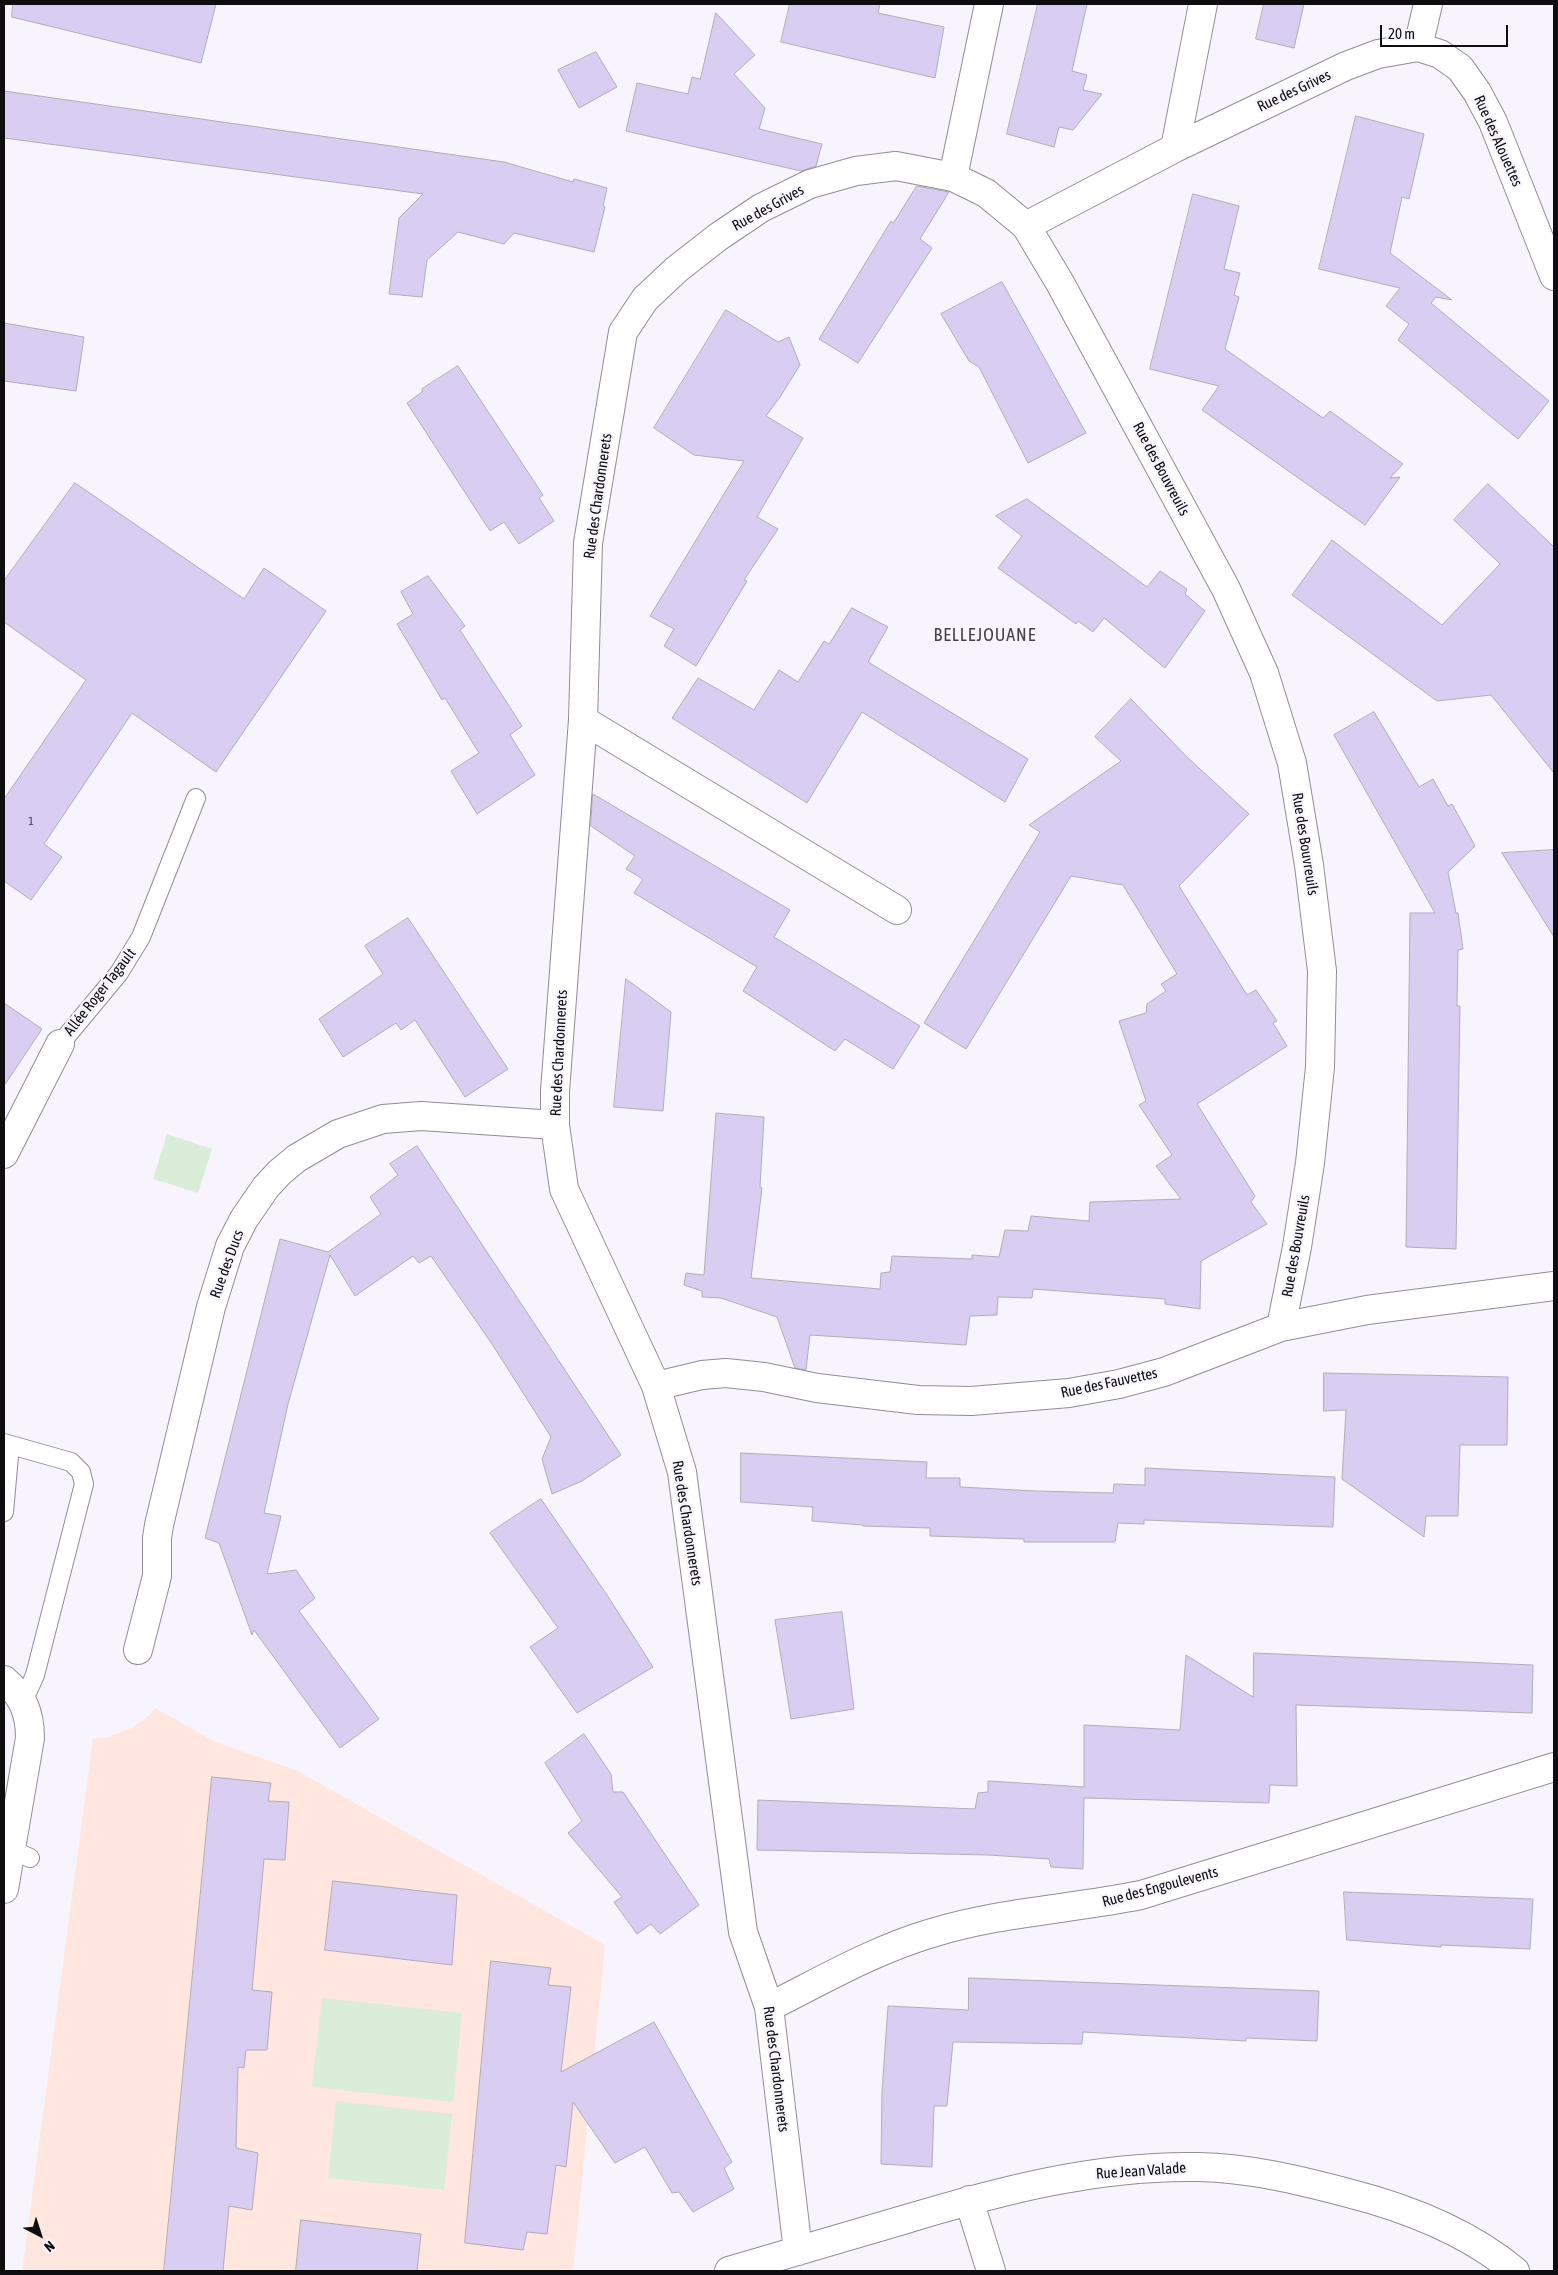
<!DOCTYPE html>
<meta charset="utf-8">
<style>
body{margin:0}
#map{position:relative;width:1558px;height:2275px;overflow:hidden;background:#f7f4fe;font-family:"Asap Condensed",sans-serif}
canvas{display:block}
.frame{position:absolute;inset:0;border:5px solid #0e0d10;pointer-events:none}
.north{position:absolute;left:15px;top:2210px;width:50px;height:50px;-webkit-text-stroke:4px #f7f4fe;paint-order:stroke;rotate:140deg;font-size:14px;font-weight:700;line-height:20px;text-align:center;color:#0e0d10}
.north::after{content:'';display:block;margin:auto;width:18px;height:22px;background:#0e0d10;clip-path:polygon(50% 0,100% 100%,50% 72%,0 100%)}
.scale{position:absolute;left:1380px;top:25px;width:128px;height:22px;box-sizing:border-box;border:2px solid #0e0d10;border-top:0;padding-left:6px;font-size:15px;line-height:18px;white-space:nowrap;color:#0e0d10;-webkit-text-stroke:4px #f7f4fe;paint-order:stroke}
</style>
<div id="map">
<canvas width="1558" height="2275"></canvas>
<div class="frame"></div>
<div class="north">N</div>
<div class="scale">20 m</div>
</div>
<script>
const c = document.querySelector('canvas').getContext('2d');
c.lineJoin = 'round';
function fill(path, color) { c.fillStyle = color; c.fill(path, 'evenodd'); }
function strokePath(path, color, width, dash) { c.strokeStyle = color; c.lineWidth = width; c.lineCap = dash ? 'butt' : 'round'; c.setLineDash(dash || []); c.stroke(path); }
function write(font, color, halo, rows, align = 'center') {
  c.font = font + ' "Asap Condensed",sans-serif'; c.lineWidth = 4.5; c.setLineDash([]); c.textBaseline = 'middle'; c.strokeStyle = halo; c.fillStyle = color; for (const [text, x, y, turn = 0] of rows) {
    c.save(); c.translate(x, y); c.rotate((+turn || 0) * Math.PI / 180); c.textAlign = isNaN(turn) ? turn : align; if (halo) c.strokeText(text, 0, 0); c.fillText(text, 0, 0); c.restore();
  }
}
fill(new Path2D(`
 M 155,1708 L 215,1742 L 298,1771 L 605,1945 L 573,2271 L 22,2271 L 93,1739 L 108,1737 L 132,1728 L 150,1715 Z`), '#ffe6de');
fill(new Path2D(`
 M 167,1134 L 212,1149 L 198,1193 L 153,1179 Z
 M 322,1998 L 462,2013 L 453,2102 L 312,2087 Z
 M 336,2101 L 452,2114 L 444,2190 L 328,2178 Z`), '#daedd8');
const building = new Path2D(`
 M 13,4 L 216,4 L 201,63 L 12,17 Z
 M 790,4 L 880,4 L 878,13 L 944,27 L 935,78 L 781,42 Z
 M 1038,4 L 1087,4 L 1072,71 L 1087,75 L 1083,90 L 1102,94 L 1073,130 L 1059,127 L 1054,147 L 1007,134 Z
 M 1264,4 L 1304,4 L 1294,48 L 1256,39 Z
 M 716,13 L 755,55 L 734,74 L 765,108 L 759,129 L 822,144 L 816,166 L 801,171 L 626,131 L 637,83 L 688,94 L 692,77 L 700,79 Z
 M 596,52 L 617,87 L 579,108 L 558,70 Z
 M 4,91 L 504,162 L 573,182 L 574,179 L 607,188 L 603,206 L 605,207 L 594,252 L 514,233 L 504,244 L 458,232 L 427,260 L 422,297 L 389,294 L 399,218 L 423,194 L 4,138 Z
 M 1356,116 L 1424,134 L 1409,199 L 1402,197 L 1390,253 L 1452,300 L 1436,297 L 1431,303 L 1549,401 L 1518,439 L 1398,340 L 1409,324 L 1386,306 L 1400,288 L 1319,269 Z
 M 917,186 L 949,192 L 920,239 L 932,248 L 858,363 L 819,339 L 891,221 L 893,223 Z
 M 1193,194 L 1239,206 L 1224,269 L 1240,273 L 1234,295 L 1239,297 L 1225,349 L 1323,418 L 1330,411 L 1403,464 L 1390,478 L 1400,477 L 1365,525 L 1202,410 L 1219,386 L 1150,369 Z
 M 1002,282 L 1086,433 L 1028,463 L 979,367 L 969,361 L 941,314 Z
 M 726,310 L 778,342 L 789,337 L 800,365 L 780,397 L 766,416 L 803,438 L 757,517 L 778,529 L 744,580 L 747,581 L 696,666 L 664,646 L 674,629 L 650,616 L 744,461 L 694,455 L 654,428 Z
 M 4,323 L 84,337 L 76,391 L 4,381 Z
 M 458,366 L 543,495 L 539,498 L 554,521 L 519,544 L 504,522 L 490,531 L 407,403 L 422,392 L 422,389 Z
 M 75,483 L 244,599 L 264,568 L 326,611 L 216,772 L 132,713 L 44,844 L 62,857 L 31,900 L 4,881 L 4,799 L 86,680 L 4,622 L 4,581 Z
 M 1488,484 L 1554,547 L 1554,773 L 1491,695 L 1437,701 L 1292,595 L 1332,540 L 1442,625 L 1500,564 L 1454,520 Z
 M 1027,499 L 1147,587 L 1160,571 L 1187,589 L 1185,594 L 1205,611 L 1165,668 L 1104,618 L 1093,632 L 1078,621 L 1076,624 L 998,568 L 1022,536 L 996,516 Z
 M 428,576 L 465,626 L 460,630 L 522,726 L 510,735 L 535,775 L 477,814 L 451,771 L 479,753 L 445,698 L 442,700 L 397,624 L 413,614 L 401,592 Z
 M 852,608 L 888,627 L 868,662 L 1028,759 L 1005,802 L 862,712 L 807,803 L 672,718 L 698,678 L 754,710 L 779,670 L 798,682 L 824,641 L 829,644 Z
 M 1131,699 L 1188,758 L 1249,814 L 1179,886 L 1247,995 L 1256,990 L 1277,1021 L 1273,1023 L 1287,1046 L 1197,1104 L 1255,1196 L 1251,1202 L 1267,1224 L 1201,1261 L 1200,1309 L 1165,1304 L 1165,1299 L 1033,1289 L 1032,1298 L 998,1297 L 997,1315 L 970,1316 L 966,1345 L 810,1335 L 806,1370 L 795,1368 L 777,1317 L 721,1298 L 702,1297 L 702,1291 L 684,1285 L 686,1273 L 704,1275 L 716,1113 L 764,1117 L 760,1187 L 762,1188 L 751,1278 L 880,1289 L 881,1273 L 890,1272 L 892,1256 L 972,1259 L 972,1255 L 999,1257 L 1005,1230 L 1028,1231 L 1031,1216 L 1089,1221 L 1090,1202 L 1181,1199 L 1156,1166 L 1172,1155 L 1139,1105 L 1146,1101 L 1119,1021 L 1146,1013 L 1147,1004 L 1166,991 L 1161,984 L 1177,974 L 1123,885 L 1071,876 L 966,1049 L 924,1023 L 1040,832 L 1029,825 L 1121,761 L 1095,737 Z
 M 1374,712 L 1419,787 L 1433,779 L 1448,806 L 1452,804 L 1475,846 L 1448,872 L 1456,913 L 1458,913 L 1463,949 L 1458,950 L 1457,1006 L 1460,1006 L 1456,1249 L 1406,1247 L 1410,913 L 1435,913 L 1334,735 Z
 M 593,794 L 790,910 L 774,937 L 920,1026 L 893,1069 L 845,1039 L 835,1051 L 743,991 L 757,967 L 634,893 L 643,879 L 626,869 L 635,856 L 591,826 Z
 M 1554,850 L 1554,937 L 1502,853 Z
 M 408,918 L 508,1069 L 465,1097 L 415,1020 L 401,1030 L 396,1023 L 343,1057 L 319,1019 L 383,974 L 365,946 Z
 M 626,979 L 671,1012 L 663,1111 L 614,1107 Z
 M 4,1003 L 42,1029 L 4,1086 Z
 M 417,1146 L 621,1455 L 582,1481 L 552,1494 L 542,1459 L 551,1437 L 492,1344 L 431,1256 L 419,1263 L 413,1256 L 355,1296 L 330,1255 L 288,1404 L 264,1513 L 281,1516 L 267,1574 L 296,1570 L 315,1598 L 299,1611 L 379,1719 L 340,1748 L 254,1630 L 252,1635 L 219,1543 L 205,1538 L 280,1239 L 328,1252 L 381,1214 L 370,1197 L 398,1175 L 390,1164 Z
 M 1324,1373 L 1508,1377 L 1507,1445 L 1460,1445 L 1458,1516 L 1426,1516 L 1424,1537 L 1342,1479 L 1346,1410 L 1324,1411 Z
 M 741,1453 L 927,1462 L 926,1478 L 960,1478 L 960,1487 L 1036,1491 L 1113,1493 L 1114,1484 L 1145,1485 L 1145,1468 L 1335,1477 L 1333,1527 L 1144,1520 L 1144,1524 L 1118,1523 L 1115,1542 L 1024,1542 L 1024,1539 L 930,1536 L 930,1528 L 863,1526 L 863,1525 L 812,1521 L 813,1507 L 741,1502 Z
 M 541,1499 L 607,1595 L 653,1667 L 577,1713 L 530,1647 L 558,1628 L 490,1533 Z
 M 842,1612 L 854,1709 L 791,1719 L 775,1620 Z
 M 1254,1653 L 1533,1665 L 1532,1713 L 1296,1705 L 1297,1786 L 1270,1785 L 1269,1803 L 1084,1798 L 1083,1869 L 1051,1867 L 1049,1859 L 989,1855 L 757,1850 L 758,1800 L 975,1809 L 978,1793 L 988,1792 L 988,1781 L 1084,1787 L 1084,1725 L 1180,1730 L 1186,1655 L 1253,1697 Z
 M 584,1734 L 611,1774 L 613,1792 L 623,1792 L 699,1905 L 660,1934 L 651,1924 L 637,1934 L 614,1902 L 622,1897 L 568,1833 L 582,1821 L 545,1763 Z
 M 212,1777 L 271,1783 L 268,1801 L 289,1802 L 285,1860 L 264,1859 L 252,1990 L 272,1992 L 267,2050 L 246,2050 L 244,2068 L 238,2067 L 236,2148 L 258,2153 L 252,2210 L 229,2206 L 223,2271 L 164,2271 Z
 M 333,1881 L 457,1895 L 452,1965 L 325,1950 Z
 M 1344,1892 L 1533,1899 L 1530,1949 L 1441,1945 L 1441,1947 L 1347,1940 Z
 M 491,1961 L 551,1968 L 548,1985 L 571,1987 L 561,2072 L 654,2022 L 732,2162 L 724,2168 L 734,2189 L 693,2212 L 679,2192 L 672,2193 L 645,2147 L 615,2163 L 573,2102 L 566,2167 L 556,2165 L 547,2234 L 527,2232 L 523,2250 L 465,2243 Z
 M 969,1978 L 1319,1991 L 1317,2041 L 1246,2038 L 1246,2041 L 1083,2032 L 1082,2044 L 953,2042 L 947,2106 L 934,2106 L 932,2167 L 881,2164 L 882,2092 L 888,2006 L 968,2010 Z
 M 301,2220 L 421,2234 L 417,2271 L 296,2271 Z`);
fill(building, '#dacdf2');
strokePath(building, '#b0adb7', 1);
const lane = new Path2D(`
 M 60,1044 L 119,973 L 141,937 L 196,798
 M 4,1443 L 71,1462 L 81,1472 L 84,1484 L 35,1675 L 23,1702
 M 4,1512 L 10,1445
 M 11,1849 L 30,1858`);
const street = new Path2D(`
 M 1428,4 L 1418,47 L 1440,54 L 1460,68 L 1477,92 L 1493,122 L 1554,276
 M 1175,148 L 1203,4
 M 953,177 L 989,4
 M 1026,226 L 1175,148 L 1346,66 L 1378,54 L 1418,47
 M 583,720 L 897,910
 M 4,1154 L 60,1044
 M 656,1386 L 702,1375 L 726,1373 L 764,1377 L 817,1388 L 918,1400 L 971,1401 L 1069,1393 L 1119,1384 L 1164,1372 L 1281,1327 L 1367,1310 L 1554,1286
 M 138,1650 L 157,1576 L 157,1538 L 159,1525 L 211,1307 L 230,1246 L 244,1219 L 266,1187 L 280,1172 L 297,1158 L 338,1134 L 383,1119 L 421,1116 L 555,1125
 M 4,1680 C 23,1696 30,1713 30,1738 L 4,1889
 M 769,2007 C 823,1980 874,1950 932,1933 C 1000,1912 1072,1909 1141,1895 L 1554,1767
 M 969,2200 L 991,2271
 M 798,2251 L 769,2007 L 743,1932 L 682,1472 L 656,1386 L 564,1189 L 555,1125 L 555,1091 L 583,720 L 588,543 L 623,332 L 645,299 L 677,269 L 718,237 L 761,208 L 810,184 L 856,171 L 896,166 L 953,177 L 986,193 L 1026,226 L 1060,283 L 1226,589 L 1264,673 L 1292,763 L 1309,865 L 1322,971 L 1320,1067 L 1310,1163 L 1297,1247 L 1281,1327
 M 729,2271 C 787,2254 845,2237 903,2220 C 999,2191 1097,2165 1198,2167 C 1250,2168 1299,2180 1348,2193 C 1407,2208 1468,2232 1515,2271`);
strokePath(lane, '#908d96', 20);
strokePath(street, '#908d96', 30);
strokePath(lane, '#fff', 18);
strokePath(street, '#fff', 28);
write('12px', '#413d48', null, [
 ["1",31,821]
]);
write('15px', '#0e0d10', '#f7f4fe', [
 ["Rue des Grives",1294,91,-25],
 ["Rue des Alouettes",1498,141,66],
 ["Rue des Grives",768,208,-29],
 ["Rue des Bouvreuils",1161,469,62],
 ["Rue des Chardonnerets",598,496,-82],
 ["Rue des Bouvreuils",1305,844,81],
 ["Allée Roger Tagault",100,992,-52],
 ["Rue des Chardonnerets",559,1053,-87],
 ["Rue des Bouvreuils",1296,1246,-80],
 ["Rue des Ducs",227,1264,-70],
 ["Rue des Fauvettes",1109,1383,-12],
 ["Rue des Chardonnerets",687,1523,81],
 ["Rue des Engoulevents",1160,1887,-15],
 ["Rue des Chardonnerets",776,2069,83],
 ["Rue Jean Valade",1141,2171,-4]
]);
c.letterSpacing = '1px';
write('18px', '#444149', '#f7f4fe', [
 ["BELLEJOUANE",985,635]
]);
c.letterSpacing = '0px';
</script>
